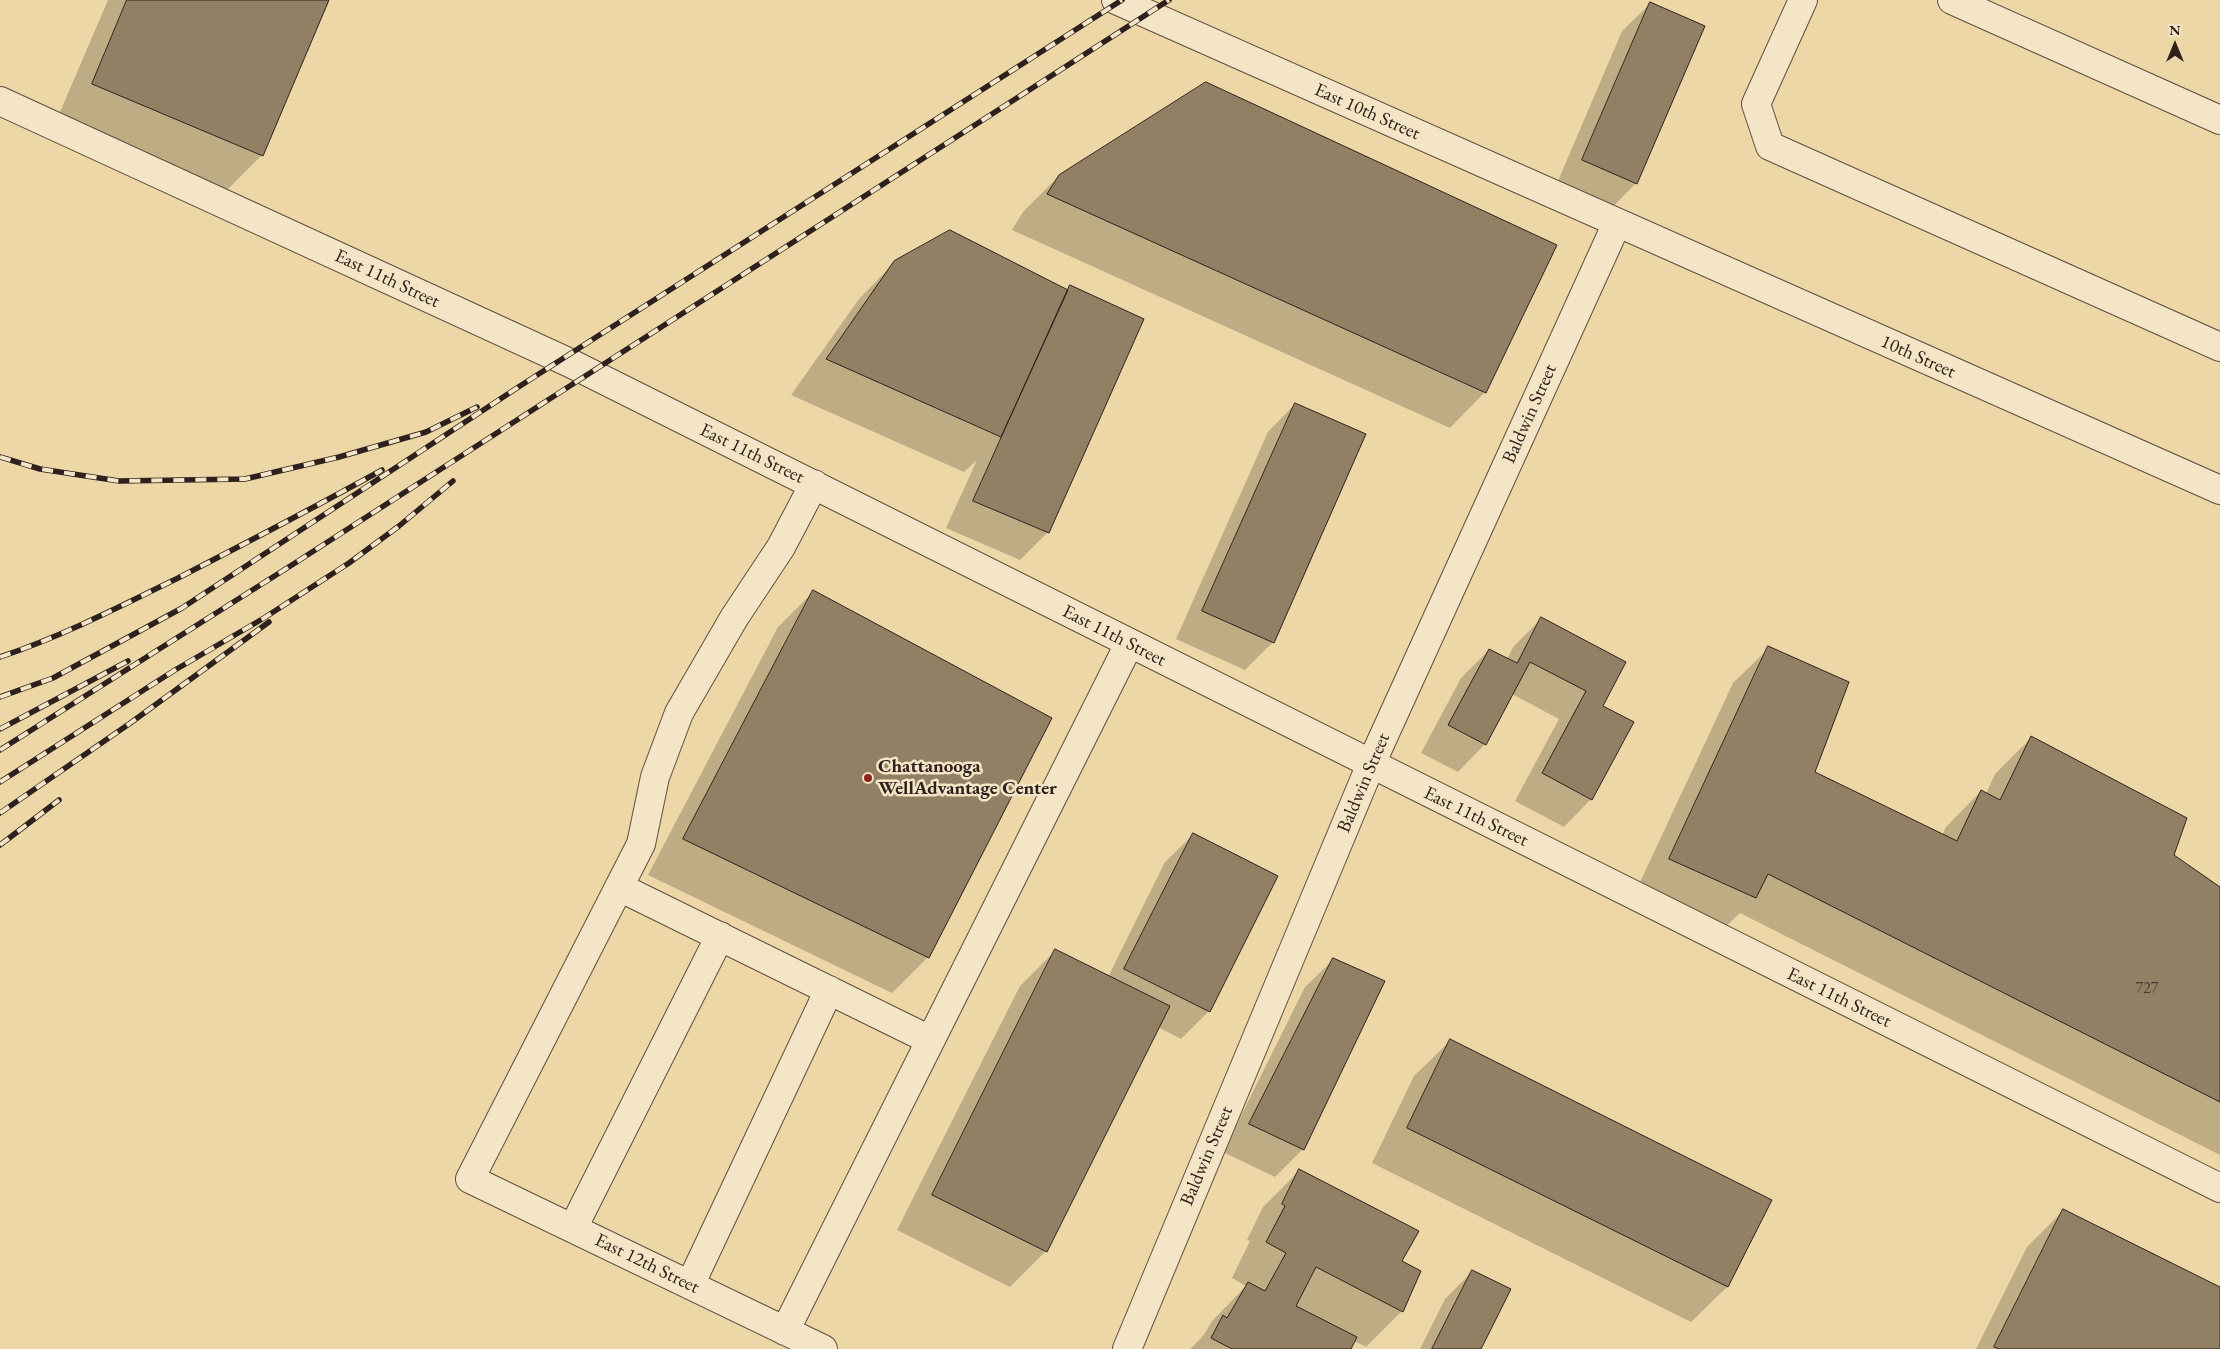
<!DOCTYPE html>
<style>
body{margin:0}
#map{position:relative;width:2220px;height:1349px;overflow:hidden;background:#eed7a7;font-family:"EB Garamond",serif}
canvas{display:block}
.north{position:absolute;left:2150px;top:20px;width:50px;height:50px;-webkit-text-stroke:4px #f4e5c6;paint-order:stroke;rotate:0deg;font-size:14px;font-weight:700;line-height:20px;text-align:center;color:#2e211d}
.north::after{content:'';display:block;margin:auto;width:18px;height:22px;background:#2e211d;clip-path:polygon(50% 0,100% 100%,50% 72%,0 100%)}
</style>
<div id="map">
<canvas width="2220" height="1349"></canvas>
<div class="north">N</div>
</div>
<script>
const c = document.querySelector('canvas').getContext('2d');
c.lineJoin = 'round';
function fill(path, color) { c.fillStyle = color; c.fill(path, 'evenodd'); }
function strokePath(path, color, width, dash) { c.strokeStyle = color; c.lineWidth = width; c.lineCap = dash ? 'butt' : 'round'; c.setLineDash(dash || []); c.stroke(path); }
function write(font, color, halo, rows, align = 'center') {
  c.font = font + ' "EB Garamond",serif'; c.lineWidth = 5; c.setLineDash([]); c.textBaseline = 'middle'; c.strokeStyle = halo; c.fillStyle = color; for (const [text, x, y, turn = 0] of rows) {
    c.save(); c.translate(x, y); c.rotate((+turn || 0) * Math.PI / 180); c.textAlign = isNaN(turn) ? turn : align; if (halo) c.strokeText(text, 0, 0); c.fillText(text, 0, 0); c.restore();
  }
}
fill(new Path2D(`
 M 108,0 L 327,0 L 262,155 L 226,191 L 57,119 Z
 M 1650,4 L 1636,183 L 1609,211 L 1555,188 L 1622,31 Z
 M 1059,176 L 1485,392 L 1450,428 L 1012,230 L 1023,212 Z
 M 895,262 L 1066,290 L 1070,287 L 1048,532 L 1020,560 L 946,528 L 977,460 L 964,472 L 791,395 L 859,299 Z
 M 1295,404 L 1273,642 L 1245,670 L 1176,639 L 1268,432 Z
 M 813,592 L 928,957 L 892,993 L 648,875 L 778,627 Z
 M 1541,619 L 1601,707 L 1591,799 L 1564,827 L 1515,801 L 1559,719 L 1512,694 L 1485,744 L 1458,772 L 1421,753 L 1461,678 L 1489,650 L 1507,659 L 1514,646 Z
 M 1769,648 L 1813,772 L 1942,835 L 1946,827 L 1981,791 L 1986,794 L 1995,774 L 2031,738 L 2172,855 L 2220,888 L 2220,1155 L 1740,913 L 1719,933 L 1634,895 L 1733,683 Z
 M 1193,835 L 1209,1011 L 1181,1039 L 1158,1027 L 1046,1251 L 1010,1287 L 897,1230 L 1020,986 L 1055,951 L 1108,977 L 1165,862 Z
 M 1333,960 L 1384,982 L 1303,1149 L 1275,1177 L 1223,1152 L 1305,987 Z
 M 1450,1041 L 1770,1200 L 1727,1287 L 1691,1322 L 1372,1163 L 1414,1076 Z
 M 1299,1171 L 1400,1262 L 1402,1311 L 1366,1347 L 1354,1341 L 1350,1349 L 1190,1349 L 1203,1336 L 1213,1320 L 1246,1286 L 1232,1278 L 1250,1241 L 1247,1240 L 1263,1207 Z
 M 2063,1211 L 2220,1288 L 2220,1349 L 1976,1349 L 2027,1247 Z
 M 1472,1272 L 1480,1349 L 1420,1349 L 1445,1299 Z`), '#0003');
const building = new Path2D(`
 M 127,0 L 329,0 L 263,156 L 92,84 Z
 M 1650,2 L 1705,26 L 1637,184 L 1582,160 Z
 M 1206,82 L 1557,245 L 1486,393 L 1047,194 L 1059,175 Z
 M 950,230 L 1068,290 L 1001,437 L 826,359 L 894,261 Z
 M 1070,285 L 1144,319 L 1049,533 L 973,501 Z
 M 1295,403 L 1366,434 L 1274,643 L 1202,611 Z
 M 813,590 L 1052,718 L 929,958 L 683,839 Z
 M 1541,617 L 1626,662 L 1603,706 L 1634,722 L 1592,800 L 1542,773 L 1586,691 L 1530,662 L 1486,745 L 1448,725 L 1489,649 L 1517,663 Z
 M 1768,646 L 1849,682 L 1815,772 L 1957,841 L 1981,790 L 2000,800 L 2031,736 L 2187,818 L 2174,855 L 2220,887 L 2220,1102 L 1768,874 L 1756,898 L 1669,859 Z
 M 1193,833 L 1278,876 L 1210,1012 L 1124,969 Z
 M 1055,949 L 1170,1006 L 1047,1252 L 932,1195 Z
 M 1333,958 L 1385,981 L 1304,1150 L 1249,1124 Z
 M 1450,1039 L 1772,1200 L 1728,1287 L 1407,1128 Z
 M 1299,1169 L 1419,1231 L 1402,1261 L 1421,1271 L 1403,1312 L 1316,1267 L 1296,1306 L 1357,1337 L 1351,1349 L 1232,1349 L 1211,1338 L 1223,1315 L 1227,1318 L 1248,1282 L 1265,1291 L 1286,1253 L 1266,1242 L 1285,1206 L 1282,1204 Z
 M 2063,1209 L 2220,1287 L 2220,1349 L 1999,1349 L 1994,1347 Z
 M 1472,1270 L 1511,1289 L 1481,1349 L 1432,1349 Z`);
fill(building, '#928065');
strokePath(building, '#2e211d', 1);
const minor = new Path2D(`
 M 1116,0 L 2220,490
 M 1803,0 L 1756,104 L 1770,146 L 2220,347
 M 1952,0 L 2220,120
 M 0,101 L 570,363 L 2220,1188
 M 814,484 L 781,547 L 734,618 L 679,713 L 655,777 L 641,844 L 470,1179 L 823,1349
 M 619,887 L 930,1040
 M 573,1228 L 720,936
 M 690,1285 L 829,990
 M 785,1331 L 1129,644
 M 1127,1349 L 1371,764 L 1617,223`);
strokePath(minor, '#5e4e40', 30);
strokePath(minor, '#f4e5c6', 28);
const rail = new Path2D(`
 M 0,457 L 40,469 L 119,481 L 245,479 L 339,457 L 426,432 L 477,407
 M 0,657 C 63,636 121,606 180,577 C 248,542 315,507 382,470
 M 0,697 L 53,678 L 182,608 L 520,386 L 1122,0
 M 0,729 L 128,661
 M 0,750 L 295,563 L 1169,0
 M 0,782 L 175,670 L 264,618 L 349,563 L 399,526 L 453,481
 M 0,813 L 129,724 L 269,622
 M 0,845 L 59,800`);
strokePath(rail, '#2e211d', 5.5);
strokePath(rail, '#f4e5c6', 4, [11]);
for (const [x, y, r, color] of [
 [868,778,5,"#8f2418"]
]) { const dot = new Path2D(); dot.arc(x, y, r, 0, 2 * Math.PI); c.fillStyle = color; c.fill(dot); strokePath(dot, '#f4e5c6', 2); }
write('16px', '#47392f', null, [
 ["727",2147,989]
]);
write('19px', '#2e211d', '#f4e5c6', [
 ["East 10th Street",1367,112,24],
 ["East 11th Street",387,279,25],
 ["10th Street",1918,357,24],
 ["Baldwin Street",1530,414,-66],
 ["East 11th Street",752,454,26],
 ["East 11th Street",1114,636,27],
 ["Baldwin Street",1364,783,-67],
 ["East 11th Street",1476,817,26],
 ["East 11th Street",1839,998,26],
 ["Baldwin Street",1207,1156,-67],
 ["East 12th Street",647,1264,26]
]);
write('bold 19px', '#2e211d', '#f4e5c6', [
 ["Chattanooga",878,767],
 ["WellAdvantage Center",878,789]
], 'left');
</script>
